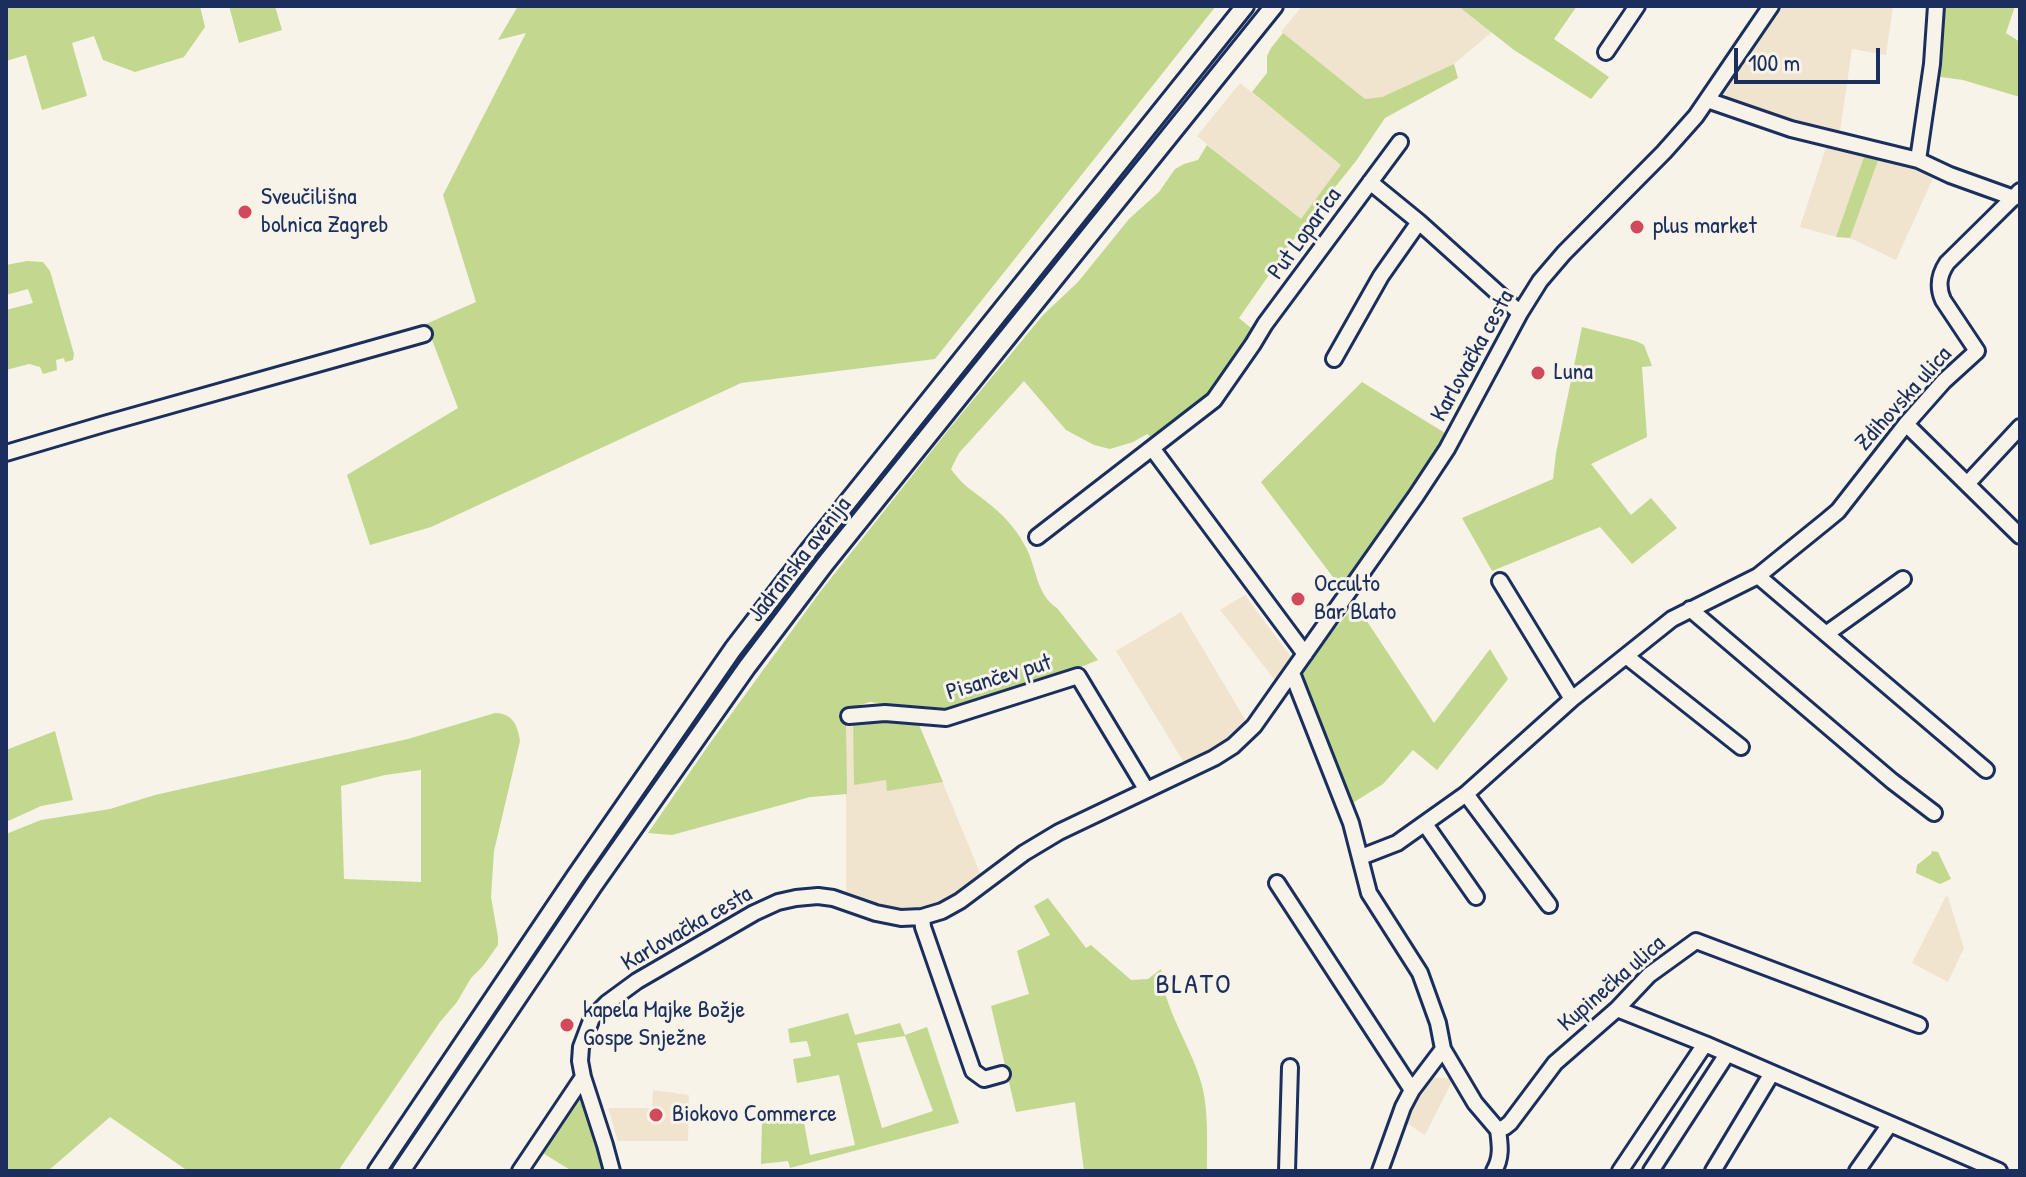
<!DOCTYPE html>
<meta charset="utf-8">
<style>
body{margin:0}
#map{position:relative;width:2026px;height:1177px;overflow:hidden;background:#f7f3e8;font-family:"Patrick Hand",sans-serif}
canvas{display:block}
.frame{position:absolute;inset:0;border:8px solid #1b2f5e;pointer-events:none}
.scale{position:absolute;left:1734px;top:48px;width:146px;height:36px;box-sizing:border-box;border:4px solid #1b2f5e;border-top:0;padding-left:10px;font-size:24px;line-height:28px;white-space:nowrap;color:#1b2f5e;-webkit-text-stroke:6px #f7f3e8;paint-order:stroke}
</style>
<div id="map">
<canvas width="2026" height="1177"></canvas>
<div class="frame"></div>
<div class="scale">100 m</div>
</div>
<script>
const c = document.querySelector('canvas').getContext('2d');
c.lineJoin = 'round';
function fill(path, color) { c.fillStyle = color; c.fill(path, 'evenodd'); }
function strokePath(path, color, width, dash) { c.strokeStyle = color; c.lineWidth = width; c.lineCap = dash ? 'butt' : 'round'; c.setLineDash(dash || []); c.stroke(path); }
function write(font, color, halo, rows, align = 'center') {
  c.font = font + ' "Patrick Hand",sans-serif'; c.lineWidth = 6; c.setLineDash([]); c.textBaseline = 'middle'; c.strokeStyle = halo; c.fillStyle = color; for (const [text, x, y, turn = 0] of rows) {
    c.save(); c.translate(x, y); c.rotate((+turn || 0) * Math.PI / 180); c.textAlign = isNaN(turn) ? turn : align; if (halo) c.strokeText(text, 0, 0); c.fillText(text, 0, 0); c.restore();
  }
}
fill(new Path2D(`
 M 1302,6 L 1458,6 L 1492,32 L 1454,64 L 1382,97 L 1365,99 L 1281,32 Z
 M 1783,6 L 1893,6 L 1886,55 L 1852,49 L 1839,138 L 1720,98 L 1721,91 L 1738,67 L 1741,68 Z
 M 1240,83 L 1342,165 L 1301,220 L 1197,136 Z
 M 1828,141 L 1866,152 L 1836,237 L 1800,227 Z
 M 1879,158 L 1935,174 L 1896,260 L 1850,238 Z
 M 1245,595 L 1294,661 L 1278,684 L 1220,610 Z
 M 1181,612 L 1246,721 L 1229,741 L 1214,752 L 1186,766 L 1116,651 Z
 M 917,720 L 983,880 L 954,901 L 906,914 L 846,898 L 846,721 Z
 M 1946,896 L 1948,897 L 1964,948 L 1948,982 L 1912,963 Z
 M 1425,1078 L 1454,1078 L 1425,1135 L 1400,1119 Z
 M 653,1090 L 689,1095 L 688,1141 L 618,1141 L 608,1108 L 652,1108 Z`), '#f1e4cf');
fill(new Path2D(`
 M 6,6 L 200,6 L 205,27 L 184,57 L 135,72 L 103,60 L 94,36 L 72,43 L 87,96 L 42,110 L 26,55 L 6,61 Z
 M 229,6 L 275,6 L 282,30 L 239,43 Z
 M 518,6 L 1216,6 L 935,359 L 741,383 L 431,527 L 370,545 L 347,475 L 458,408 L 426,324 L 476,302 L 443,195 L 526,33 L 498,40 Z
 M 1458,6 L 1577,6 L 1554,39 L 1609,77 L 1591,99 L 1514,50 Z
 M 1938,6 L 2015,6 L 2006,33 L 2020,42 L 2020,97 L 1963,80 L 1934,76 Z
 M 1283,33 L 1365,99 L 1382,97 L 1454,64 L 1458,78 L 1385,118 L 1356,161 L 1299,232 L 1239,318 L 1256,332 L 1220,386 L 1156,441 L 1147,434 L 1133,442 L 1110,449 L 1094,445 L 1066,430 L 1024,381 L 959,453 L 951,469 C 961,484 974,492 987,502 C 1002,514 1015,527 1024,544 C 1037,565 1035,594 1057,608 L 1098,660 L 1066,673 L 965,707 L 920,709 L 870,702 L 843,710 L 846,721 L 847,794 L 810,797 L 672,835 L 648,833 L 710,743 L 820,592 L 949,429 L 1043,315 L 1078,282 L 1129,219 L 1159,192 L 1175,169 L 1184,164 L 1198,160 L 1207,145 L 1301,219 L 1341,165 L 1252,92 L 1267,73 L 1267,56 L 1271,48 Z
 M 1865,154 L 1879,158 L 1850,238 L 1836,237 Z
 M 27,261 L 43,262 L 50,271 L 74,354 L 73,360 L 65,362 L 64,358 L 56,360 L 57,370 L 43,374 L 40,367 L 29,364 L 6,370 L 6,310 L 33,303 L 28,289 L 6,295 L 6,265 Z
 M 1582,327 L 1636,341 L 1644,345 L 1652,366 L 1642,367 L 1647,437 L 1591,464 L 1631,515 L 1651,498 L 1677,528 L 1632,564 L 1600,527 L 1492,571 L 1462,518 L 1553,479 L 1556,453 Z
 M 1362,382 L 1445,433 L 1428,467 L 1342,589 L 1261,482 Z
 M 1355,603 L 1434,723 L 1490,649 L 1508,679 L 1437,770 L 1413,750 L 1383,784 L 1351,804 L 1301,677 C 1308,651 1341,627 1355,603 Z
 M 495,713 C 512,713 518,725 520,741 L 494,851 L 491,897 L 498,937 L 498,945 L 483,966 L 471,978 L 457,1002 L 440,1022 L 338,1171 L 188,1171 L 110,1117 L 48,1171 L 42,1170 L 6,1171 L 6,834 L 41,820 L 110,809 L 155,795 L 217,781 L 408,739 ZM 421,770 L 421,882 L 344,879 L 341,786 L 385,775 Z
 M 853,720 L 917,720 L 943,782 L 887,791 L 886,780 L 854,785 Z
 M 55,731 L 73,800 L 41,806 L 6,822 L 6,750 Z
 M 1932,851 L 1938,852 L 1951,879 L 1940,884 L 1916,873 L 1917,865 L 1931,854 Z
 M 1048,898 L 1086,948 L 1091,945 L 1131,980 L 1148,979 L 1161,969 C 1163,1008 1189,1042 1200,1079 C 1209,1105 1207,1143 1207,1171 L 1084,1171 L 1075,1102 L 1016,1112 L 991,1006 L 1029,994 L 1017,951 L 1050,935 L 1034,906 Z
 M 848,1013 L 855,1035 L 900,1023 L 905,1035 L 927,1027 L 959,1123 L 790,1168 L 788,1161 L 761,1164 L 762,1123 L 803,1117 L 810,1155 L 855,1145 L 839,1075 L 797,1083 L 793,1059 L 811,1056 L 807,1041 L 790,1043 L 788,1029 ZM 905,1036 L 933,1111 L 882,1128 L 857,1043 Z
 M 577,1097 C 589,1108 599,1154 602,1171 L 572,1171 L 541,1152 Z`), '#c1d88e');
const minor = new Path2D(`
 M 1606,52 L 1637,6
 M 1707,100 L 1791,129 L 1918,160 L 1932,64 L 1936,6
 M 1918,160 L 1950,175 L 2014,198
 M 1370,182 L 1419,222 L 1520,313
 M 1334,359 L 1381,276 L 1419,222
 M 1906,424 L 2020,536
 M 1152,448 L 1305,654
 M 6,453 L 104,424 L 424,334
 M 1967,484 L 2020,427
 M 1037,537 L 1214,400 L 1253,344 L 1265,324 L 1400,142
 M 1758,576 L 1986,770
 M 1500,581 L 1572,699
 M 1690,609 L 1892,781 L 1934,813
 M 1826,634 L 1903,579
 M 1626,656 L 1741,747
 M 1292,673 L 1351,823 L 1369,893 L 1420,973 L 1438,1023 L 1443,1049 L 1475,1103 L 1498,1130 L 1505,1127 L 1510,1123 L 1555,1063 L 1617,1009 L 1649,975 L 1696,941 L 1919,1025
 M 849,716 L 885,713 L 946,718 L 1078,676 L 1146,789
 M 1466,794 L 1549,905
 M 1425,824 L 1476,897
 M 1361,857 L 1397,843 L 1466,794 L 1572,699 L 1672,619 L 1758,576 L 1826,521 L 1838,511 L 1906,424 L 1944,381 L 1977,351 L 1943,300 C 1937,286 1939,275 1947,263 L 2020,191
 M 1277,883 L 1412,1090
 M 922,917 L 923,927 L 973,1071 L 984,1079 L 1002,1074
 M 1617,1009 L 1705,1044 L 1999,1171
 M 520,1171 L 583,1077
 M 612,1171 L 605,1145 L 583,1077 L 580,1061 L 581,1047 L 592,1018 L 607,1003 L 637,981 L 754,913 L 778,902 L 796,898 L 818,896 L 833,898 L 876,913 L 901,918 L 922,917 L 942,911 L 960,901 L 1024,853 L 1059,832 L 1214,758 L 1233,746 L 1254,726 L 1416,496 L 1447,449 L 1520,313 L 1540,281 L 1564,253 L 1664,152 L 1696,116 L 1771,6
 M 1287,1171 L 1290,1067
 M 1380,1171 L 1403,1107 L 1412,1090 L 1443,1049
 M 1494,1171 C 1502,1157 1500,1145 1498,1130
 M 1620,1171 L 1705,1044
 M 1651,1171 L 1727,1054
 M 1713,1171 L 1772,1073
 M 1857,1171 L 1890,1124`);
const major = new Path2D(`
 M 377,1171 L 575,877 L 733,649 L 810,549 L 1245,6
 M 401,1171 L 593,886 L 747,667 L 825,564 L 1274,6`);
strokePath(minor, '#1b2f5e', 20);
strokePath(major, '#1b2f5e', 22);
strokePath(minor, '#f7f3e8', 14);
strokePath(major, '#f7f3e8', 16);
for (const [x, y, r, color] of [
 [245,212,8,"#d1495b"],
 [1637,227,8,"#d1495b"],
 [1538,373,8,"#d1495b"],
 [1298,599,8,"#d1495b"],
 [567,1025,8,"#d1495b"],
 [656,1115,8,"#d1495b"]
]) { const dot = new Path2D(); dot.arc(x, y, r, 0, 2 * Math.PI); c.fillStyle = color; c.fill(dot); strokePath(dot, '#f7f3e8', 3); }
write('24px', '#1b2f5e', '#f7f3e8', [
 ["Sveučilišna",261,198],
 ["bolnica Zagreb",261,226],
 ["plus market",1653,227],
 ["Luna",1554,373],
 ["Occulto",1314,585],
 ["Bar Blato",1314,613],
 ["kapela Majke Božje",583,1011],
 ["Gospe Snježne",583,1039],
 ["Biokovo Commerce",672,1115]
], 'left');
write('24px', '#1b2f5e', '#f7f3e8', [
 ["Put Loparica",1305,234,-54],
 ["Karlovačka cesta",1473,356,-61],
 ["Zdihovska ulica",1904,399,-48],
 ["Jadranska avenija",800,560,-52],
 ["Pisančev put",999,678,-17],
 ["Karlovačka cesta",687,929,-30],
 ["Kupinečka ulica",1612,984,-41]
]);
c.letterSpacing = '2px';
write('28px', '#1b2f5e', '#f7f3e8', [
 ["BLATO",1194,986]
]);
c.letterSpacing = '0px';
</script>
